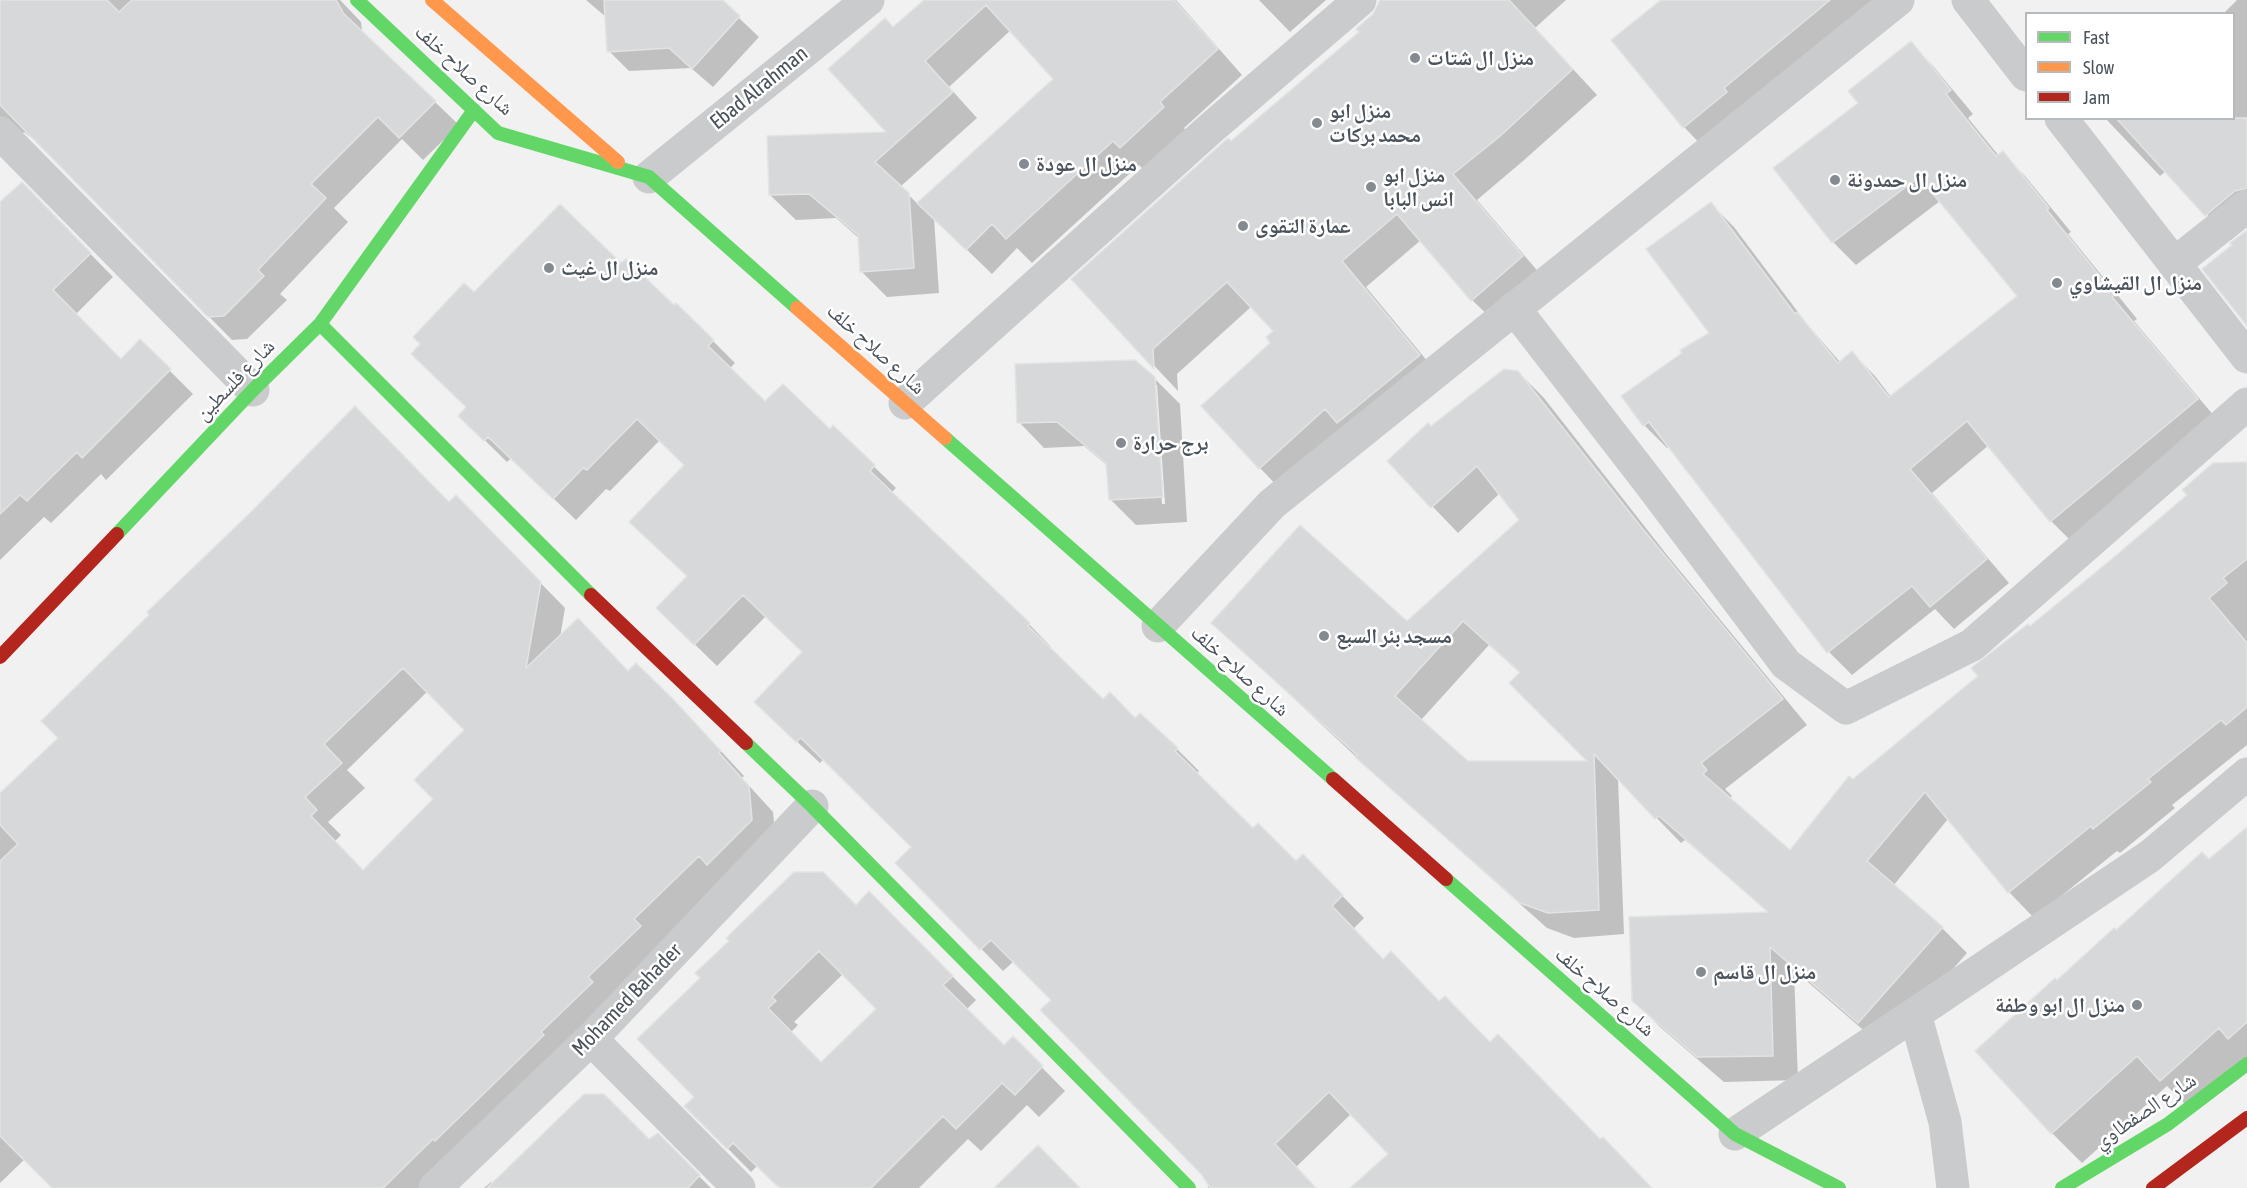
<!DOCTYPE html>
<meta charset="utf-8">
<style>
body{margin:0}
#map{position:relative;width:2247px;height:1188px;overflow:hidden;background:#f1f1f1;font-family:"Asap Condensed",sans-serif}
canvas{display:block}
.legend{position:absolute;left:2025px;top:12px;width:210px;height:108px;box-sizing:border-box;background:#fff;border:2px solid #b7babd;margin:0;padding:8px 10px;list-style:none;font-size:18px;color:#4a535b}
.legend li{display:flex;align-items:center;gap:12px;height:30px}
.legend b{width:30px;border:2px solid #b7babd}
</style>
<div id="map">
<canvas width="2247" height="1188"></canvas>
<ul class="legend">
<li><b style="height:8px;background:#63d668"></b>Fast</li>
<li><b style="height:8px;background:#ff974d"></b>Slow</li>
<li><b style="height:8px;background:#b3261e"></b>Jam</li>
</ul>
</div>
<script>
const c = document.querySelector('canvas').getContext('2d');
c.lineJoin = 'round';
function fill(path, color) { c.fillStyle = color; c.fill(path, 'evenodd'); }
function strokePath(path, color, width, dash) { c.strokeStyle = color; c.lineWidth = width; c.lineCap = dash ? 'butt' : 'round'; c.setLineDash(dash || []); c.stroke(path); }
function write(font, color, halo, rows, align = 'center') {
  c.font = font + ' "Asap Condensed","Noto Naskh Arabic",sans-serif'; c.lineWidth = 5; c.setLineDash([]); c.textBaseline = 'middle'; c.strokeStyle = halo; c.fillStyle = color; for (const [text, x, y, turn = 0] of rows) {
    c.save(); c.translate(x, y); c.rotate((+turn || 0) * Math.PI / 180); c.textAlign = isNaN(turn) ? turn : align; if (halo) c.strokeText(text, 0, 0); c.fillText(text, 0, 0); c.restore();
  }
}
fill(new Path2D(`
 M 0,0 L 340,0 L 361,22 L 362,31 L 365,35 L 459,125 L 423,160 L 402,139 L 334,208 L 348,222 L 280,294 L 287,300 L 247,339 L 232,340 L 37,142 L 24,132 L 0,153 Z
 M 586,0 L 720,0 L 759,37 L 713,87 L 691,68 L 629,71 L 609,51 L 606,17 Z
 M 926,0 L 1176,0 L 1242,75 L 1184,128 L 1188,133 L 1146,172 L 1139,165 L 1032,263 L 1017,248 L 992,274 L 934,218 L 939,293 L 887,297 L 862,272 L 860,239 L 836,218 L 796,220 L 770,195 L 889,133 L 894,28 ZM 1011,30 L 1055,79 L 918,204 L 900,187 L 977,118 L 949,87 Z
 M 1259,0 L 1326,0 L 1290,32 Z
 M 1383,0 L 1566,0 L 1535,28 L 1597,95 L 1523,161 L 1477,200 L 1547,282 L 1497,324 L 1472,300 L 1421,240 L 1366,287 L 1443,380 L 1284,493 L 1260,468 L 1275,332 L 1252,306 L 1177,374 L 1178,391 L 1073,279 L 1361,32 Z
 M 1663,0 L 1890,0 L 1708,152 L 1684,127 Z
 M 2237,0 L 2247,0 L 2247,227 L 2231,240 L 2166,171 L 2160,176 L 2105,118 L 2234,118 L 2234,14 L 2223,14 Z
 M 1910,43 L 1933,66 L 1973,114 L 1968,118 L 1999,156 L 2002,153 L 2025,176 L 2071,232 L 2068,234 L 2137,319 L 2134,321 L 2220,423 L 2074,544 L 2051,521 L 1989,445 L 1932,493 L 2009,583 L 1954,629 L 1935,609 L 1852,675 L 1829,652 L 1774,584 L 1670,446 L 1667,448 L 1644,425 L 1711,333 L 1711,204 L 1734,227 L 1807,324 L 1840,362 L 1852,353 L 1875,376 L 1891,397 L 2019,296 L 1940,201 L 1856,265 L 1833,242 L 1775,168 L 1860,103 Z
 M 22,184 L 113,277 L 75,315 L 121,361 L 140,341 L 193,394 L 106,480 L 101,474 L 51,523 L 44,517 L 0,560 L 0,204 Z
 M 621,266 L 713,341 L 735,363 L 729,369 L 766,404 L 830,431 L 833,427 L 896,488 L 891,493 L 1029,624 L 1051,647 L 1049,649 L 1103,701 L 1135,720 L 1177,749 L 1199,771 L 1196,774 L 1253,830 L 1296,863 L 1303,856 L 1364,918 L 1353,929 L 1383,961 L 1490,1044 L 1651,1188 L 1352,1188 L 1390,1154 L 1351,1114 L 1296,1167 L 1316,1188 L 1208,1188 L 1208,1182 L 1053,1000 L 1014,961 L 1003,971 L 897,863 L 913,847 L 824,759 L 820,763 L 778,724 L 803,653 L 766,616 L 717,666 L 680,630 L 688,577 L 686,465 L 660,440 L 610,491 L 606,489 L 576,520 L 511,458 L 507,462 L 460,416 L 468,407 L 474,294 Z
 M 1518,372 L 1544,398 L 1667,555 L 1807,725 L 1725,789 L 1732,796 L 1729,799 L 1790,852 L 1853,781 L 1980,676 L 2030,628 L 2247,466 L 2247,745 L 2172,805 L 2175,808 L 2120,853 L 2117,851 L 2034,918 L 2009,892 L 1948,819 L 1893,886 L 1942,928 L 1967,953 L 1884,1048 L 1794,970 L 1798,1080 L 1724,1082 L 1660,1027 L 1634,1001 L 1769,913 L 1685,840 L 1681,843 L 1618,778 L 1624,934 L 1574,938 L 1547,928 L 1383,782 L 1213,623 L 1407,623 L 1522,520 L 1500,493 L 1458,533 L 1389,461 L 1431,428 ZM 1489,645 L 1521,674 L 1591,763 L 1468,763 L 1421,720 Z
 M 1154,378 L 1180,404 L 1187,522 L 1136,525 L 1110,499 L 1108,466 L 1084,446 L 1044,448 L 1019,422 ZM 1154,385 L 1157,385 L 1165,504 L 1162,504 Z
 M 449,504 L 480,521 L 565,608 L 560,638 L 628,673 L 672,700 L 697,725 L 744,776 L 742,778 L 773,812 L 776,844 L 724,880 L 658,945 L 664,951 L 432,1188 L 54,1188 L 25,1159 L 0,1183 L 0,795 ZM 428,691 L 467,730 L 435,799 L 364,872 L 334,842 L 341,835 L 328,822 L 365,788 L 347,770 Z
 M 2247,829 L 2247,1059 L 2191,1110 L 2167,1086 L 2082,1163 L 2052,1133 L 2057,982 L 2116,932 L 2210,861 Z
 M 869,893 L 976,1000 L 966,1010 L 1004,1047 L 1013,1038 L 1065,1091 L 1039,1117 L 1027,1105 L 981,1151 L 968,1139 L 919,1188 L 781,1188 L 758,1165 L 751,1172 L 686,1106 L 696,1097 L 639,1039 L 860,911 ZM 843,974 L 879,1009 L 821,1064 L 790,1033 L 798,1025 L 794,1022 Z
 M 657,1135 L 711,1188 L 484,1188 L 491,1182 L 493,1184 L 649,1141 Z`), '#0003');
const building = new Path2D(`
 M 0,0 L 107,0 L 119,12 L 132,0 L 336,0 L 344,14 L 436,101 L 399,138 L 378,117 L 311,184 L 326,198 L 258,270 L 264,276 L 224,316 L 208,317 L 0,105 Z
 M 604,0 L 723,0 L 740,16 L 692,69 L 669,48 L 607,52 Z
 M 924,0 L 1174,0 L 1218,49 L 1160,102 L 1164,107 L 1120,148 L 1113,141 L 1006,239 L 992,224 L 966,250 L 917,203 L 1053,79 L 986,5 L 925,61 L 953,92 L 875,162 L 909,193 L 914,268 L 860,272 L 858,235 L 809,194 L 769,195 L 767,136 L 886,132 L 828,69 L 885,18 L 893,27 Z
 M 1380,0 L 1509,0 L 1573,69 L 1499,137 L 1453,174 L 1523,256 L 1471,301 L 1397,214 L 1342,261 L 1420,355 L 1337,423 L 1325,409 L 1259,469 L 1201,406 L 1270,343 L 1266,337 L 1273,331 L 1227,282 L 1153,349 L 1154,369 L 1071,279 L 1228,138 L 1231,141 L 1359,32 L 1356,29 L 1373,14 Z
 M 1661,0 L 1830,0 L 1724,88 L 1727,92 L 1683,128 L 1611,40 Z
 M 1911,41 L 1951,90 L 1946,94 L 1996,156 L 2003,151 L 2049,208 L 2047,210 L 2115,295 L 2112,297 L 2198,399 L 2050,522 L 1967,421 L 1910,469 L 1987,559 L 1930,607 L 1912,586 L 1827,653 L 1649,422 L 1643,426 L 1621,396 L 1682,353 L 1680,350 L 1709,333 L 1646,249 L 1711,202 L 1795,314 L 1797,312 L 1838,363 L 1852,351 L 1889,397 L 2017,296 L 1919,177 L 1832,243 L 1773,168 L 1858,103 L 1848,91 Z
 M 2116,118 L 2247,118 L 2247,188 L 2235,191 L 2205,216 Z
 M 22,182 L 91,253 L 53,290 L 121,359 L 140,339 L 171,369 L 82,458 L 77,452 L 27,501 L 20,495 L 0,514 L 0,202 Z
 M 560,204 L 621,263 L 626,259 L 674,305 L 676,303 L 714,340 L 708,346 L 765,401 L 783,384 L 830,429 L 833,425 L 875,465 L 870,471 L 1030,623 L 1028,626 L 1103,699 L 1110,692 L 1135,718 L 1140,713 L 1178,748 L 1175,751 L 1253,828 L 1258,823 L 1296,861 L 1303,854 L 1343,895 L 1332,906 L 1383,959 L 1391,951 L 1439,1001 L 1445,996 L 1490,1042 L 1498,1034 L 1600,1139 L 1603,1137 L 1652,1188 L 1350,1188 L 1388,1154 L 1329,1092 L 1275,1144 L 1316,1188 L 1210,1188 L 1202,1175 L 1040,1010 L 1051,1000 L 991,940 L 980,950 L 895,863 L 911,847 L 801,738 L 796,742 L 754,702 L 802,652 L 743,595 L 694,645 L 656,608 L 687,576 L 629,522 L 684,465 L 637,419 L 587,470 L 583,468 L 553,499 L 488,437 L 484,441 L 458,416 L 466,407 L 411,354 L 420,344 L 413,337 L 464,283 L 474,292 Z
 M 2247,230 L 2247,326 L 2202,269 L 2232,245 L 2230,243 Z
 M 1135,360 L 1155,377 L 1163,497 L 1109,500 L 1106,463 L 1057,422 L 1017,423 L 1015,364 Z
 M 1504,369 L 1518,371 L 1642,528 L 1783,699 L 1701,763 L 1707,770 L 1703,774 L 1790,850 L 1849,776 L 1853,779 L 1978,676 L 1971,668 L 2028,624 L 2030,626 L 2113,558 L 2187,495 L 2182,490 L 2213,463 L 2247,462 L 2247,559 L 2223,578 L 2227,583 L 2209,598 L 2247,643 L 2247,707 L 2226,725 L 2221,720 L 2148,779 L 2151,782 L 2093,829 L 2091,826 L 2008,893 L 1925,792 L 1867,861 L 1943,927 L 1858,1023 L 1770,947 L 1773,1056 L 1697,1057 L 1632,1001 L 1629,917 L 1768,912 L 1659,816 L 1655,819 L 1594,754 L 1599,910 L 1548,913 L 1520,903 L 1355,757 L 1357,755 L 1211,623 L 1300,525 L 1407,621 L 1519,520 L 1477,466 L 1431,508 L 1387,461 L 1428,423 L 1431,426 ZM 1463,621 L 1520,672 L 1509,683 L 1587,761 L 1468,761 L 1395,696 Z
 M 355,406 L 449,502 L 456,495 L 541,582 L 526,668 L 578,618 L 628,671 L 636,663 L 673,699 L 721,751 L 719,753 L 749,786 L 752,820 L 707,865 L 699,856 L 634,919 L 641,926 L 588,977 L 593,982 L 541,1032 L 544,1035 L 435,1141 L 433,1139 L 383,1188 L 52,1188 L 0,1136 L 0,861 L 18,844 L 0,825 L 0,793 L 58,738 L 41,721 L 149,615 L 147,612 L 250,513 ZM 403,668 L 464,730 L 414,780 L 433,799 L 363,870 L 311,816 L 317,810 L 305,797 L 342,763 L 324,744 Z
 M 2247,827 L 2247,1022 L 2228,1039 L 2219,1028 L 2160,1081 L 2137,1056 L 2051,1134 L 1975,1051 L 2055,978 L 2057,980 L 2114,928 L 2116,930 L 2202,852 L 2209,859 Z
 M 794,872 L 823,872 L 856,905 L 869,891 L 953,976 L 943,985 L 1004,1045 L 1013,1036 L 1043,1066 L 1015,1095 L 1002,1083 L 956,1129 L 943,1116 L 871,1188 L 781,1188 L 776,1185 L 733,1143 L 727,1149 L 684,1106 L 694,1097 L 637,1039 L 700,978 L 695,973 L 729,941 L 726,938 ZM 819,951 L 876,1009 L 821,1062 L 768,1008 L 776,1001 L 772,997 Z
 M 584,1094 L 604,1094 L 649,1139 L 658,1133 L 700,1175 L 688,1188 L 487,1188 Z
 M 1038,1145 L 1080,1188 L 994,1188 Z`);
fill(building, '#d7d8da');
strokePath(building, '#e2e3e3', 1.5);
strokePath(new Path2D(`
 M 1968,0 L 2026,75
 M 2061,118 L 2247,357
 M 0,133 L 253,390
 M 649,177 L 868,0
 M 2174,264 L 2247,206
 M 1514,308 L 1648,481 L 1786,664 L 1846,708 L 1972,645 L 2247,404
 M 905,403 L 1210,129 L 1360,0
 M 1158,626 L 1272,504 L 1898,0
 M 591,1039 L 739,1188
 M 1735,1134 L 1915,1014
 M 435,1188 L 591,1039 L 812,806
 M 1953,1188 L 1945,1122 L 1915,1014 L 2150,856 L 2247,774`), '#c9cbcc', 33);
strokePath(new Path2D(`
 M 357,0 L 498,133 L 649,177 L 797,308
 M 320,324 L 591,595
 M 945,438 L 1333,779
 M 117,534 L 253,390 L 320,324 L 474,110
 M 746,743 L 812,806 L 1189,1188
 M 1446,879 L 1735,1134 L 1839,1188
 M 2062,1188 L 2168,1124 L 2247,1064`), '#63d668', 14);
strokePath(new Path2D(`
 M 432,0 L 618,162
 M 797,308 L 945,438`), '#ff974d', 14);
strokePath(new Path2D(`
 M 591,595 L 746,743
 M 0,657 L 117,534
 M 1333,779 L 1446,879
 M 2153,1188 L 2247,1118`), '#b3261e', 14);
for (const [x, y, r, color] of [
 [1415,58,6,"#848a90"],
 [1317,123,6,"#848a90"],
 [1024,164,6,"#848a90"],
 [1835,180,6,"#848a90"],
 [1371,187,6,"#848a90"],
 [1243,226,6,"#848a90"],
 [549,268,6,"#848a90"],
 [2057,283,6,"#848a90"],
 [1121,443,6,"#848a90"],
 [1324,636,6,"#848a90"],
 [1701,972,6,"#848a90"],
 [2137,1005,6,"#848a90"]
]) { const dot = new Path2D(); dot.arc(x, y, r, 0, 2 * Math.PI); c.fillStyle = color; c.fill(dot); strokePath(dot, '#fff', 2); }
write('bold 21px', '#4a535b', '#fff', [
 ["منزل ال شتات",1427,58],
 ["منزل ابو",1329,111],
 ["محمد بركات",1329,135],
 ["منزل ال عودة",1036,164],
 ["منزل ابو",1383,175],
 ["انس البابا",1383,199],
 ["منزل ال حمدونة",1847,180],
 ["عمارة التقوى",1255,226],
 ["منزل ال غيث",561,268],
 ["منزل ال القيشاوي",2069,283],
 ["برج حرارة",1133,443],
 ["مسجد بئر السبع",1336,636],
 ["منزل ال قاسم",1713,972],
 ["منزل ال ابو وطفة",2125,1005,"right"]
], 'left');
write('21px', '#4a535b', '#fff', [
 ["شارع صلاح خلف",464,70,42],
 ["Ebad Alrahman",759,88,-39],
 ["شارع صلاح خلف",876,349,42],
 ["شارع فلسطين",235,380,-46],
 ["شارع صلاح خلف",1240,671,42],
 ["شارع صلاح خلف",1605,992,41],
 ["Mohamed Bahader",627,1000,-46],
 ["شارع الصفطاوي",2145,1111,-34]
]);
</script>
